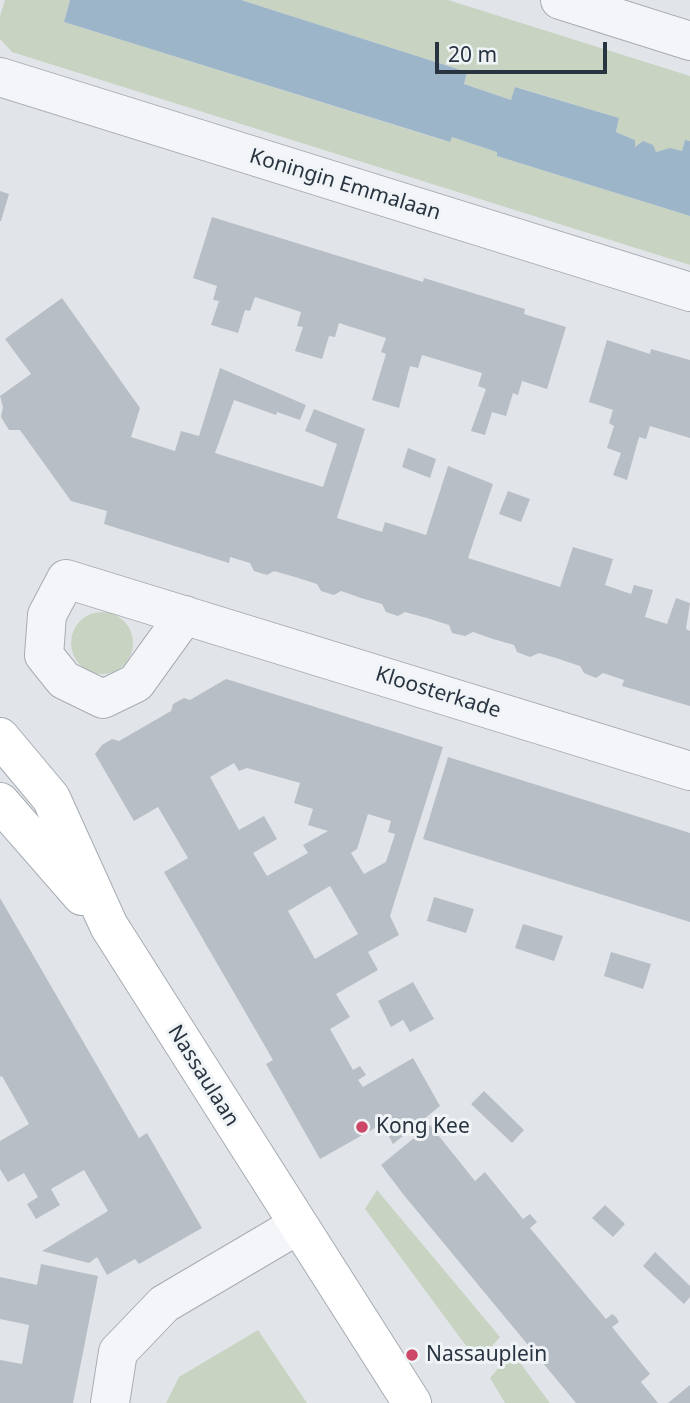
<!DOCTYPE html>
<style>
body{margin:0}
#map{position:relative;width:690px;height:1403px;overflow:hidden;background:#e1e5e9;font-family:"Noto Sans",sans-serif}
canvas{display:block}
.scale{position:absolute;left:435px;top:42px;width:172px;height:32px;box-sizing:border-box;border:4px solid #293441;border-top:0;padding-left:9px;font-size:21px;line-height:24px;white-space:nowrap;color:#293441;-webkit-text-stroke:5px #f0f4f7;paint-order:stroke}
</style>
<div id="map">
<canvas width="690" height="1403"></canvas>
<div class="scale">20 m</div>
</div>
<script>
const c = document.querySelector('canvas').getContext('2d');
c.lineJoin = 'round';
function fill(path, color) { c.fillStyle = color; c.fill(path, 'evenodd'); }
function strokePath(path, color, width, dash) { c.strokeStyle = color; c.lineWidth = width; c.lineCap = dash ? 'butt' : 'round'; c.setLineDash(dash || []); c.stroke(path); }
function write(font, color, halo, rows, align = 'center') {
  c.font = font + ' "Noto Sans",sans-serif'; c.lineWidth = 6; c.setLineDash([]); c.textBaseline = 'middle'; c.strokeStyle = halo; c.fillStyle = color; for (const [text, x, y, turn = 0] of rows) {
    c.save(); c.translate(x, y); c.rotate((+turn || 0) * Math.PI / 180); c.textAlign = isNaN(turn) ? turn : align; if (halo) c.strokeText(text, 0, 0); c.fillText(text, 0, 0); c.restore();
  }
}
fill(new Path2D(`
 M 5,0 L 70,0 L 64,22 L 449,142 L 452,137 L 498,152 L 497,156 L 690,216 L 690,265 L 12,52 L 0,39 L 0,16 Z
 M 241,0 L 448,0 L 690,76 L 690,141 L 685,140 L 682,151 L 656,152 L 639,145 L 635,147 L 635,140 L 616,132 L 619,118 L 516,87 L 511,100 L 464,84 L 467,72 Z
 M71 643a31 31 0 1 1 62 0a31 31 0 1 1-62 0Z
 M 377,1190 L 500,1337 L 478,1362 L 365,1209 Z
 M 258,1330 L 307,1403 L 166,1403 L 179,1377 Z
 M 512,1352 L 550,1403 L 505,1403 L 490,1378 Z`), '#c8d3c2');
fill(new Path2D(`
 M 70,0 L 241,0 L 467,72 L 464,84 L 511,100 L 515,87 L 619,118 L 616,132 L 635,140 L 635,147 L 643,141 L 653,145 L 656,152 L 670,148 L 682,151 L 685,140 L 690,141 L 690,216 L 497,156 L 497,152 L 452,137 L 450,142 L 64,22 Z`), '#9cb5c9');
fill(new Path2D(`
 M 0,191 L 9,194 L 1,221 L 0,221 Z
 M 212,217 L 423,282 L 424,278 L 525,309 L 524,314 L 566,327 L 547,389 L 522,381 L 518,395 L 513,393 L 506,416 L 492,412 L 485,435 L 471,431 L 486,389 L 478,386 L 482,373 L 422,355 L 418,368 L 410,366 L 399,408 L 372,400 L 386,354 L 381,352 L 386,338 L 339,323 L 335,337 L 329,336 L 322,359 L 295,351 L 303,327 L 297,326 L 301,312 L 255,297 L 250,311 L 245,310 L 238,333 L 211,325 L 219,301 L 213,300 L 217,286 L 193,278 Z
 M 62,298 L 140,408 L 131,437 L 175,451 L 181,431 L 199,436 L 220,368 L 306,405 L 300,420 L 277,412 L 276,415 L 234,400 L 215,453 L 323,487 L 337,444 L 305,431 L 314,409 L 365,429 L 337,518 L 382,532 L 385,522 L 426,535 L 448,466 L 493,484 L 468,558 L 560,587 L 573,547 L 613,559 L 605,585 L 631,594 L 634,585 L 653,590 L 645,617 L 667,624 L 676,598 L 690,603 L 686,629 L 690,631 L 690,706 L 622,686 L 624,680 L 603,673 L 596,678 L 584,673 L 580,666 L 559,659 L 539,653 L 530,657 L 517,652 L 514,645 L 493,639 L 473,632 L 465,636 L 452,633 L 449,625 L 427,618 L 405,612 L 398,616 L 386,612 L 382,604 L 361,598 L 341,591 L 334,595 L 321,591 L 317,584 L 295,577 L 274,571 L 267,575 L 254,571 L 250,563 L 230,557 L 229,563 L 104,524 L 107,511 L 71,501 L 20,430 L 9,430 L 1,417 L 3,407 L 0,396 L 31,374 L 5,339 Z
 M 607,340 L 650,354 L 651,349 L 690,360 L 690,438 L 650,426 L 646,439 L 639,437 L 627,480 L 613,475 L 621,453 L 607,448 L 614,426 L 609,423 L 613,410 L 589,402 Z
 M 408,448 L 436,459 L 430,478 L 402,467 Z
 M 508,491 L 530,499 L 521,522 L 499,514 Z
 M 226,679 L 443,747 L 390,916 L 399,935 L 368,952 L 378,970 L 336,994 L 350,1017 L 330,1029 L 353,1070 L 360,1066 L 366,1075 L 358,1080 L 363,1087 L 413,1058 L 440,1106 L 393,1144 L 382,1124 L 320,1159 L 266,1064 L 273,1060 L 164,872 L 188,858 L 158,807 L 134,821 L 95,754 L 102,745 L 112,739 L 119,741 L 171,711 L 173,704 L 184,698 L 190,700 ZM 234,763 L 239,771 L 247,768 L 300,783 L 294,803 L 313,809 L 308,825 L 328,831 L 303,845 L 308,853 L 267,876 L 253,853 L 277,839 L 264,816 L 239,830 L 210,777 ZM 368,814 L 391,821 L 388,832 L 395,834 L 386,862 L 364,874 L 351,853 L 357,849 ZM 330,886 L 358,934 L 315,959 L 288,911 Z
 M 448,757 L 690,833 L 690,922 L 423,839 Z
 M 434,897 L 474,909 L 466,933 L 427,921 Z
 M 0,898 L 139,1138 L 147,1133 L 202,1228 L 139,1264 L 135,1259 L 107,1275 L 97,1257 L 89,1263 L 42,1251 L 108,1211 L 84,1170 L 51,1189 L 60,1205 L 36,1219 L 27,1204 L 38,1197 L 24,1173 L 8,1182 L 0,1169 L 0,1141 L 29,1124 L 2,1076 L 0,1077 Z
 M 523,924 L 563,936 L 554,961 L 515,948 Z
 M 611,952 L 651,964 L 643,989 L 604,976 Z
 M 413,982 L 434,1019 L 410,1032 L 403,1020 L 391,1027 L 378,1001 Z
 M 484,1091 L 524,1130 L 512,1143 L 471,1104 Z
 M 430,1125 L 475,1181 L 485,1172 L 523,1219 L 530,1214 L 537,1222 L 530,1228 L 606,1319 L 612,1314 L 616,1317 L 619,1322 L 612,1327 L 650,1374 L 641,1382 L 658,1403 L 576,1403 L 403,1194 L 381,1165 Z
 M 605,1205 L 625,1224 L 613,1237 L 592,1218 Z
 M 655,1252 L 690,1286 L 690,1297 L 684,1304 L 643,1266 Z
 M 41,1264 L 98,1276 L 73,1403 L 0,1403 L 0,1360 L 22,1364 L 29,1325 L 0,1319 L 0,1277 L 37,1285 Z
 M 690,1385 L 690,1403 L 668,1403 Z`), '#b8bec6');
const street = new Path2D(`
 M 560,0 L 690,41
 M 0,77 L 690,292
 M 185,615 L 136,683 L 103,699 L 64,680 L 44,655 L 47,615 L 66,579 L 690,771
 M 110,1403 L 118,1352 L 164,1304 L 298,1225`);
const secondary = new Path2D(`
 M 0,737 L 51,798 L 109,926 L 412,1403
 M 0,802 L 82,896`);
strokePath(street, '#a6acb3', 40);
strokePath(secondary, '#a6acb3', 40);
strokePath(street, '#f4f5f8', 38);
strokePath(secondary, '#fff', 38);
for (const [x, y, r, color] of [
 [362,1127,7,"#cd4766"],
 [412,1355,7,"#cd4766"]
]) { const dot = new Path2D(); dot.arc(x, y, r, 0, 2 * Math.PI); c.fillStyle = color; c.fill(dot); strokePath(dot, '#f0f4f7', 2.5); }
write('21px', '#293441', '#f0f4f7', [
 ["Koningin Emmalaan",345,185,17],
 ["Kloosterkade",438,693,17],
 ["Nassaulaan",203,1076,58]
]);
write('21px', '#293441', '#f0f4f7', [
 ["Kong Kee",376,1127],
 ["Nassauplein",426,1355]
], 'left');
</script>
